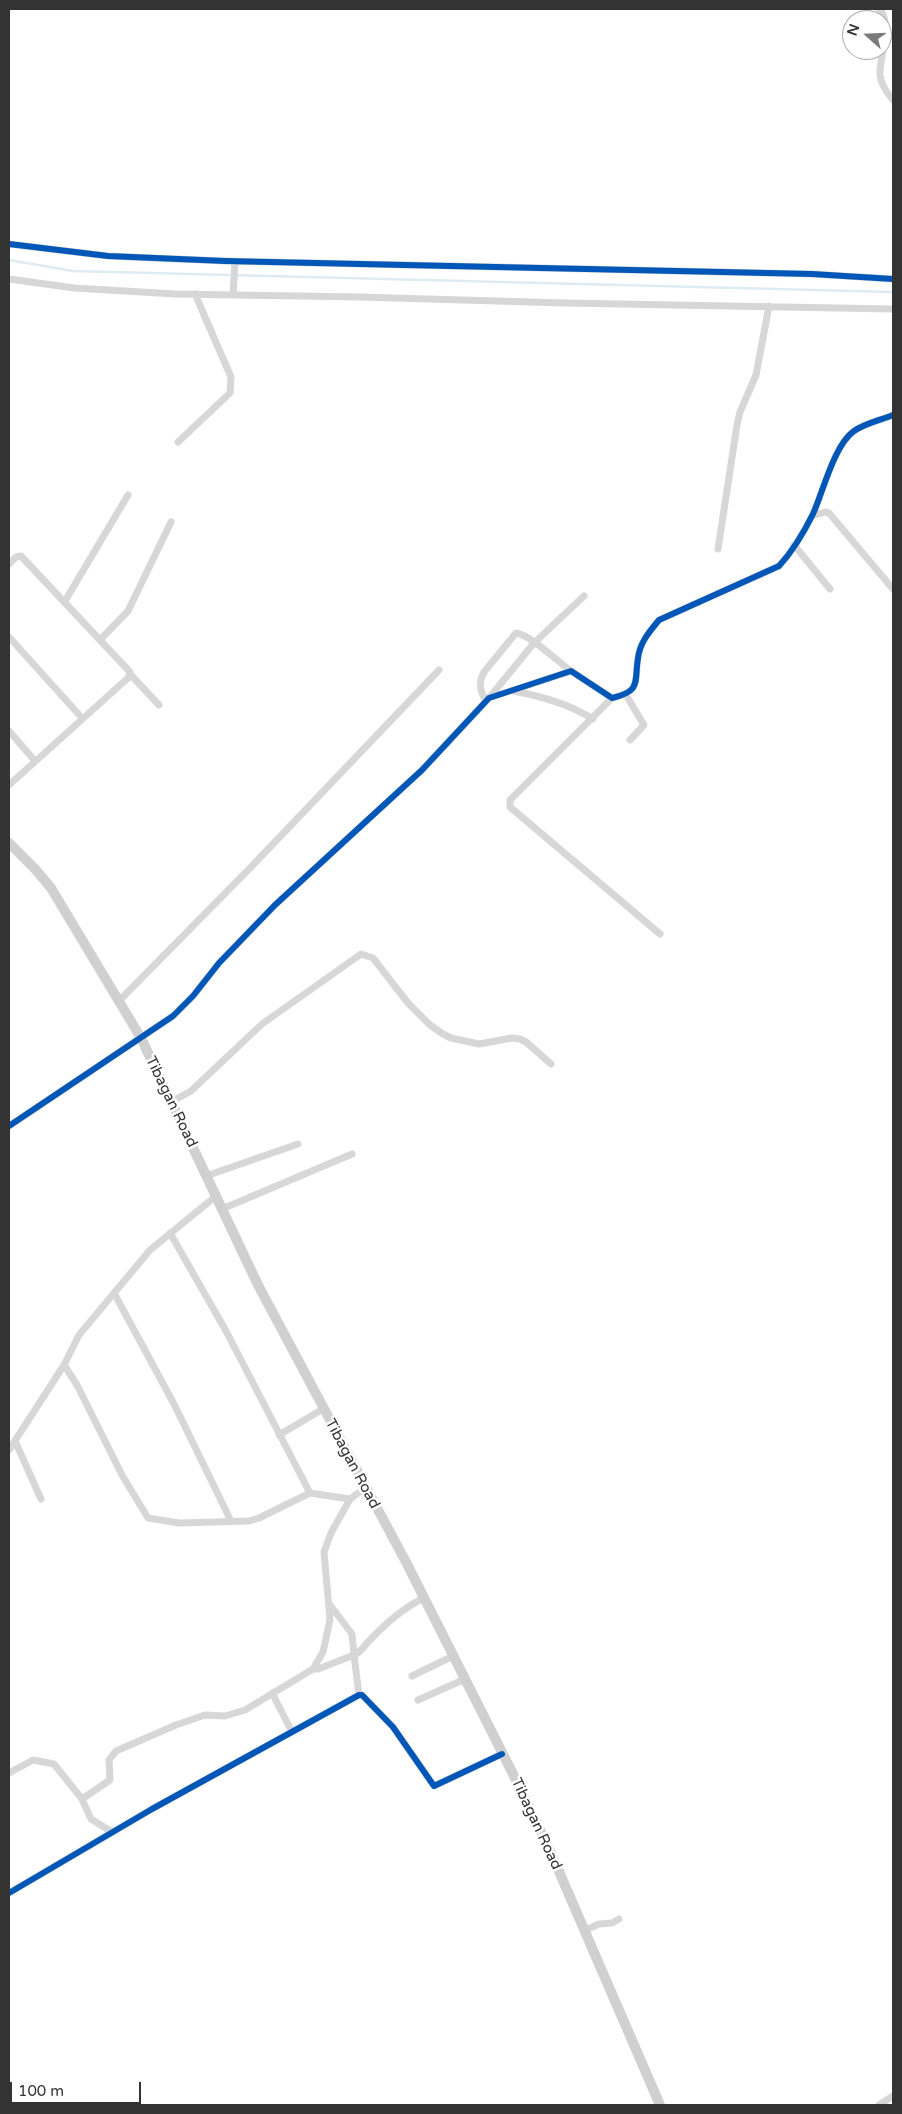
<!DOCTYPE html>
<style>
body{margin:0}
#map{position:relative;width:902px;height:2114px;overflow:hidden;background:#fff;font-family:"Varela Round",sans-serif}
canvas{display:block}
.frame{position:absolute;inset:0;border:10px solid #333;pointer-events:none}
.north{position:absolute;left:842px;top:10px;width:50px;height:50px;box-sizing:border-box;background:#fff;border:1px solid #adadad;border-radius:50%;rotate:290deg;font-size:14px;font-weight:700;line-height:20px;text-align:center;color:#333}
.north::after{content:'';display:block;margin:auto;width:18px;height:22px;background:#7a7a7a;clip-path:polygon(50% 0,100% 100%,50% 72%,0 100%)}
.scale{position:absolute;left:10px;top:2082px;width:131px;height:22px;box-sizing:border-box;border:2px solid #333;border-top:0;padding-left:6px;font-size:15px;line-height:18px;white-space:nowrap;color:#333;-webkit-text-stroke:4px #fff;paint-order:stroke}
</style>
<div id="map">
<canvas width="902" height="2114"></canvas>
<div class="frame"></div>
<div class="north">N</div>
<div class="scale">100 m</div>
</div>
<script>
const c = document.querySelector('canvas').getContext('2d');
c.lineJoin = 'round';
function strokePath(path, color, width, dash) { c.strokeStyle = color; c.lineWidth = width; c.lineCap = dash ? 'butt' : 'round'; c.setLineDash(dash || []); c.stroke(path); }
function write(font, color, halo, rows, align = 'center') {
  c.font = font + ' "Varela Round",sans-serif'; c.lineWidth = 5; c.setLineDash([]); c.textBaseline = 'middle'; c.strokeStyle = halo; c.fillStyle = color; for (const [text, x, y, turn = 0] of rows) {
    c.save(); c.translate(x, y); c.rotate((+turn || 0) * Math.PI / 180); c.textAlign = isNaN(turn) ? turn : align; if (halo) c.strokeText(text, 0, 0); c.fillText(text, 0, 0); c.restore();
  }
}
strokePath(new Path2D(`
 M 9,260 L 73,271 L 893,292`), '#ddebf3', 2.5);
strokePath(new Path2D(`
 M 879,9 C 893,20 879,59 880,75 C 881,85 887,93 893,100
 M 9,244 L 108,256 L 225,261 L 812,274 L 893,279
 M 9,279 L 74,288 L 175,294 L 360,297 L 565,303 L 893,309
 M 233,295 L 235,262
 M 178,442 L 230,393 L 231,377 L 195,294
 M 812,516 L 825,512 L 829,513 L 893,589
 M 794,545 L 830,589
 M 718,549 L 737,425 L 740,412 L 756,375 L 769,306
 M 9,564 L 16,557 L 21,556 L 130,672 L 128,678 L 9,785
 M 65,601 L 128,495
 M 9,637 L 82,718
 M 100,640 L 128,611 L 171,522
 M 130,674 L 159,705
 M 513,691 C 541,696 569,704 593,719
 M 626,695 L 644,725 L 630,740
 M 489,698 L 534,643 L 584,596
 M 612,698 L 510,800 L 510,807 L 660,934
 M 486,701 C 480,691 478,683 484,672 L 516,633 C 531,635 558,662 571,671
 M 9,731 L 35,761
 M 119,1001 L 252,866 L 439,670
 M 171,1102 L 191,1091 L 262,1024 L 361,954 L 373,958 L 408,1003 L 430,1025 L 443,1034 L 451,1038 L 479,1044 L 512,1038 L 520,1039 L 526,1042 L 551,1064
 M 9,1126 L 173,1016 L 193,996 L 219,963 L 275,905 L 422,770 L 489,698 L 571,671 L 612,698 C 642,691 634,682 638,658 C 640,642 650,631 659,620 L 779,566 C 792,552 804,532 813,514 C 823,492 834,445 854,431 C 865,423 881,420 893,415
 M 206,1176 L 298,1144
 M 222,1209 L 352,1154
 M 170,1233 L 226,1331 L 310,1493
 M 114,1293 L 174,1404 L 231,1521
 M 64,1365 L 77,1385 L 122,1475 L 148,1518 L 179,1523 L 249,1521 L 259,1518 L 310,1493 L 350,1499
 M 279,1435 L 323,1409
 M 15,1441 L 41,1499
 M 9,1450 L 64,1365 L 79,1335 L 150,1250 L 216,1196
 M 313,1669 L 318,1669 L 354,1655 L 352,1634 L 330,1605
 M 412,1676 L 453,1656
 M 272,1693 L 292,1732
 M 359,1695 L 354,1655 C 362,1652 365,1644 371,1639 C 387,1622 403,1608 424,1598
 M 418,1700 L 465,1679
 M 9,1773 L 33,1760 L 54,1764 L 82,1799 L 91,1819 L 112,1832
 M 82,1799 L 110,1780 L 109,1760 L 116,1751 L 176,1725 L 205,1715 L 225,1716 L 245,1710 L 313,1669 L 323,1652 L 330,1620 L 324,1552 L 331,1533 L 350,1499 L 365,1488
 M 9,1893 L 152,1809 L 359,1695 L 362,1695 L 393,1727 L 434,1786 L 502,1754
 M 585,1930 L 599,1924 L 612,1923 L 619,1919
 M 879,2105 L 893,2096`), '#d7d7d7', 7);
strokePath(new Path2D(`
 M 9,843 L 36,870 L 51,888 L 141,1038 L 258,1285 L 407,1564 L 515,1778 L 551,1853 L 660,2105`), '#d0d0d0', 10);
strokePath(new Path2D(`
 M 9,244 L 108,256 L 225,261 L 812,274 L 893,279
 M 9,1126 L 173,1016 L 193,996 L 219,963 L 275,905 L 422,770 L 489,698 L 571,671 L 612,698 C 642,691 634,682 638,658 C 640,642 650,631 659,620 L 779,566 C 792,552 804,532 813,514 C 823,492 834,445 854,431 C 865,423 881,420 893,415
 M 9,1893 L 152,1809 L 359,1695 L 362,1695 L 393,1727 L 434,1786 L 502,1754`), '#0057b8', 6);
write('15px', '#333', '#fff', [
 ["Tibagan Road",171,1102,64],
 ["Tibagan Road",352,1464,62],
 ["Tibagan Road",536,1824,65]
]);
</script>
